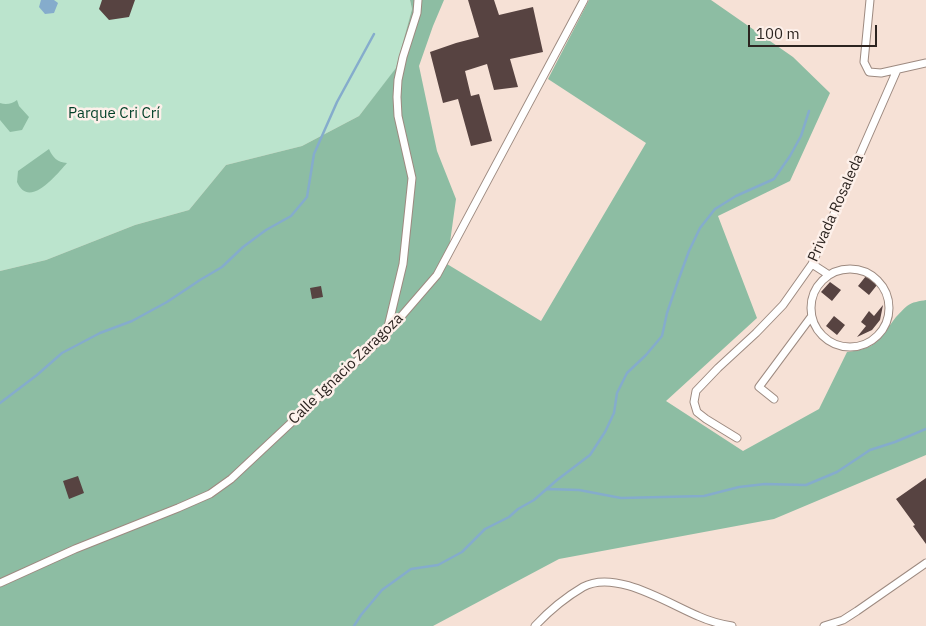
<!DOCTYPE html>
<meta charset="utf-8">
<style>
body{margin:0}
#map{position:relative;width:926px;height:626px;overflow:hidden;background:#f6e1d6;font-family:"IBM Plex Sans",sans-serif}
canvas{display:block}
.scale{position:absolute;left:748px;top:25px;width:129px;height:22px;box-sizing:border-box;border:2px solid #2c2420;border-top:0;padding-left:6px;font-size:15px;line-height:18px;white-space:nowrap;color:#2c2420;-webkit-text-stroke:4px #fdf0ea;paint-order:stroke}
</style>
<div id="map">
<canvas width="926" height="626"></canvas>
<div class="scale">100 m</div>
</div>
<script>
const c = document.querySelector('canvas').getContext('2d');
c.lineJoin = 'round';
function fill(path, color) { c.fillStyle = color; c.fill(path, 'evenodd'); }
function strokePath(path, color, width, dash) { c.strokeStyle = color; c.lineWidth = width; c.lineCap = dash ? 'butt' : 'round'; c.setLineDash(dash || []); c.stroke(path); }
function write(font, color, halo, rows, align = 'center') {
  c.font = font + ' "IBM Plex Sans",sans-serif'; c.lineWidth = 5; c.setLineDash([]); c.textBaseline = 'middle'; c.strokeStyle = halo; c.fillStyle = color; for (const [text, x, y, turn = 0] of rows) {
    c.save(); c.translate(x, y); c.rotate((+turn || 0) * Math.PI / 180); c.textAlign = isNaN(turn) ? turn : align; if (halo) c.strokeText(text, 0, 0); c.fillText(text, 0, 0); c.restore();
  }
}
fill(new Path2D(`
 M 0,0 L 410,0 L 412,9 L 396,69 L 359,116 L 302,146 L 226,165 L 189,210 L 135,225 L 46,260 L 0,271 Z`), '#bbe4cd');
fill(new Path2D(`
 M 410,0 L 444,0 L 433,26 L 419,66 L 437,151 L 456,199 L 447,264 L 541,321 L 646,143 L 548,79 L 589,0 L 711,0 L 793,57 L 830,93 L 790,181 L 718,216 L 757,318 L 666,401 L 743,451 L 819,409 L 847,352 C 878,349 879,339 896,317 C 900,313 903,309 907,306 C 912,302 920,301 926,300 L 926,455 L 774,519 L 559,559 L 433,626 L 0,626 L 0,271 L 46,260 L 135,225 L 189,210 L 226,165 L 302,146 L 359,116 L 396,68 L 412,9 Z
 M 17,100 L 19,106 L 29,117 L 22,130 L 10,132 L 0,120 L 0,103 C 6,105 12,104 17,100 Z
 M 49,149 C 53,158 57,162 67,163 C 57,174 29,210 17,182 L 18,171 Z`), '#8dbda3');
fill(new Path2D(`
 M 41,0 L 54,0 L 58,3 L 54,13 L 45,14 L 39,7 Z`), '#85accc');
strokePath(new Path2D(`
 M 0,403 L 37,375 L 62,353 L 100,333 L 132,321 L 167,302 L 200,280 L 222,267 L 243,247 L 266,230 L 291,216 L 307,197 L 314,154 L 337,102 L 374,34
 M 547,489 L 579,490 L 621,498 L 704,496 L 739,487 L 765,484 L 806,485 L 837,472 L 870,450 L 895,442 L 926,429
 M 354,626 L 361,615 L 382,590 L 411,569 L 438,565 L 462,552 L 485,529 L 509,517 L 518,509 L 534,500 L 557,480 L 590,455 L 605,432 L 614,413 L 617,393 L 627,373 L 646,355 L 662,336 L 667,313 L 678,281 L 689,251 L 700,228 L 715,209 L 736,196 L 774,179 L 790,156 L 801,136 L 809,111`), '#85accc', 2.5);
fill(new Path2D(`
 M 102,0 L 135,0 L 129,17 L 109,20 L 99,9 Z
 M 468,0 L 494,0 L 499,15 L 533,7 L 543,52 L 510,59 L 518,87 L 494,90 L 487,64 L 465,71 L 471,96 L 479,94 L 492,141 L 471,146 L 458,99 L 443,103 L 430,52 L 456,43 L 479,37 Z
 M 866,276 L 877,285 L 869,295 L 858,286 Z
 M 830,282 L 841,290 L 832,301 L 821,292 Z
 M 321,286 L 323,297 L 312,299 L 310,288 Z
 M 883,305 L 880,320 L 872,330 L 857,337 L 866,326 L 861,322 L 869,311 L 874,316 Z
 M 834,316 L 845,325 L 837,335 L 826,326 Z
 M 78,476 L 84,493 L 69,499 L 63,481 Z
 M 926,478 L 926,544 L 913,526 L 915,525 L 896,499 Z`), '#574341');
const minor = new Path2D(`
 M 870,0 L 864,62 L 869,72 L 881,73 L 926,63
 M 812,264 L 829,275
 M811 308a39 39 0 1 1 78 0a39 39 0 1 1-78 0Z
 M 387,331 L 403,264 L 412,178 L 398,116 L 397,97 L 398,80 L 403,57 L 417,13 L 418,0
 M 774,399 L 759,387 L 811,317
 M 737,438 L 706,419 L 697,412 L 694,402 L 696,391 L 718,368 L 756,333 L 783,305 L 812,264 L 897,70
 M 0,583 L 75,549 L 178,508 L 210,494 L 231,479 L 386,334 L 437,275 L 584,0
 M 535,626 C 548,612 566,597 583,587 C 615,569 667,603 698,616 C 709,621 720,624 732,626
 M 824,626 L 843,620 L 857,611 L 926,563`);
strokePath(minor, '#9d8a80', 9);
strokePath(minor, '#fff', 7);
write('15px', '#003f27', '#fdf0ea', [
 ["Parque Cri Crí",114,114]
]);
write('15px', '#2c2420', '#fdf0ea', [
 ["Privada Rosaleda",836,208,-66],
 ["Calle Ignacio Zaragoza",346,369,-44]
]);
</script>
